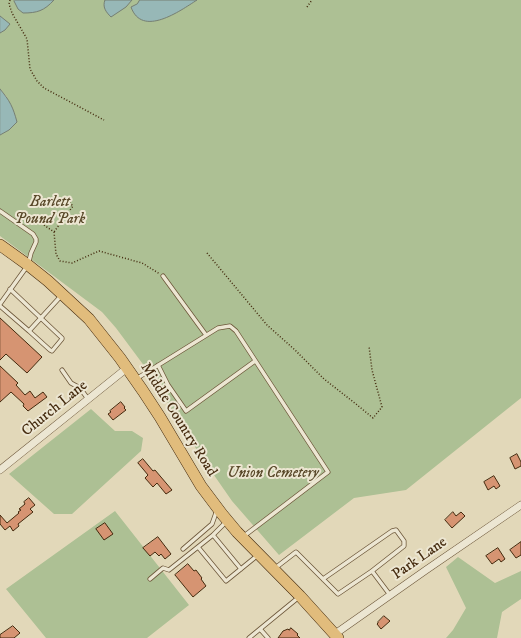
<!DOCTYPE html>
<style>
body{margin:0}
canvas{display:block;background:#e2d8b9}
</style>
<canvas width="521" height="638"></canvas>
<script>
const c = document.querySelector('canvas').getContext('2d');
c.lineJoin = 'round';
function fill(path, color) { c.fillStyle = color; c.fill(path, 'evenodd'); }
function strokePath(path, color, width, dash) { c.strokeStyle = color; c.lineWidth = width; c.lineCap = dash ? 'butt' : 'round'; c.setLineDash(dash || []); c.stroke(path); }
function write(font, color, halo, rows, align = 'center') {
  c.font = font + ' "IM FELL DW Pica",serif'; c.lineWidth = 4; c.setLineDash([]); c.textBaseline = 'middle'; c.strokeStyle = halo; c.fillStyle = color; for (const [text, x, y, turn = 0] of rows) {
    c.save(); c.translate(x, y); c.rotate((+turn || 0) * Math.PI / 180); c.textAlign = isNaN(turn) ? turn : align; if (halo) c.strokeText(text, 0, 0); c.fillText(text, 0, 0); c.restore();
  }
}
fill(new Path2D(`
 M 0,0 L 521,0 L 521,398 L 406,490 L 354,498 L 279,555 L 232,501 L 200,455 L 148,371 L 116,328 L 102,312 L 0,236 L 0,135 L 9,130 L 7,97 L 0,89 Z
 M 91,409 L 115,431 L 132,431 L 143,438 L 141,451 L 72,514 L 54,514 L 9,474 Z
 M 115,511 L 189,605 L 147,638 L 46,638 L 6,589 Z
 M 458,557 L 495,583 L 521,571 L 521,599 L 502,612 L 497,638 L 446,638 L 453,630 L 466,608 L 446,567 Z`), '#adc094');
const water = new Path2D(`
 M 15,0 L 54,0 C 44,11 37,13 23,13 L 18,9 L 14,1 Z
 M 105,0 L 132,0 L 126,7 L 111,17 C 106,12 102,7 105,0 Z
 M 140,0 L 197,0 C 180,11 142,38 131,7 L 137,4 Z
 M 0,16 L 10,24 L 5,30 L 0,33 Z
 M 0,89 C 10,101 13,107 17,122 L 9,130 L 0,135 Z`);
fill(water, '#97b8b7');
strokePath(water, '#767f73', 1);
const building = new Path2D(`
 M 0,318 L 42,357 L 27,373 L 6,354 L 0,360 Z
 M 0,366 L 18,383 L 16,385 L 25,395 L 30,391 L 35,398 L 43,392 L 47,397 L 28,411 L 23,406 L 24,404 L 11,392 L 0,402 Z
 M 121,402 L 125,407 L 124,408 L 126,410 L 113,420 L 108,414 L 111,412 L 110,411 Z
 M 517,454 L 521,462 L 521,466 L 515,469 L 510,458 Z
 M 143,459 L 153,471 L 155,470 L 172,490 L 166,494 L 157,483 L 153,487 L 145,478 L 148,475 L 138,463 Z
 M 494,476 L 500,486 L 496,489 L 494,486 L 488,490 L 484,482 Z
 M 29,498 L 35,505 L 30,509 L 33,512 L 18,524 L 19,526 L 13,531 L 10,526 L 5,530 L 0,524 L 0,515 L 7,523 L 19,513 L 18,512 L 21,510 L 19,509 L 25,504 L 24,502 Z
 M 453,512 L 456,516 L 461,512 L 465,516 L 452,528 L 445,520 Z
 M 105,523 L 113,534 L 104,540 L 96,529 Z
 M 158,537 L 171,554 L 165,559 L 161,554 L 159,556 L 155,552 L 150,556 L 143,548 Z
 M 521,542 L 521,555 L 516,558 L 510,550 Z
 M 498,548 L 505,559 L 501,562 L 499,559 L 492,564 L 486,556 Z
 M 188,564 L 194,571 L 196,570 L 202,578 L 201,579 L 206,586 L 193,597 L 175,575 Z
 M 384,616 L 390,621 L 381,629 L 377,624 L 378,623 L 378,622 Z
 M 13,626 L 20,633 L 14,638 L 0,638 L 0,635 Z
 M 291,628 L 298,634 L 297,635 L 300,638 L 278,638 L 283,631 L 288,629 L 289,630 Z`);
fill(building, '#d69472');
strokePath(building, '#442a0e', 1);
const service = new Path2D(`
 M 0,211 L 33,234 L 36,239 L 36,242 L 31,253 L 28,265 L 0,304
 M 163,276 L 206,335
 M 10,289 L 62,338 L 62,339 L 52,351 L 50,350 L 29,331
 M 0,306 L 29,331 L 61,296
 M 158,365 L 168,385 L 186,411 L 255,361
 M 62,370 L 71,383 L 80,388 L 88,399
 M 136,379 L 218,328 L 230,326 L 236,331 L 328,472 L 244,536
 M 213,535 L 241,569
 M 198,547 L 226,581 L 258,555
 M 183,549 L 212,524 L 217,510
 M 274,569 L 296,552 L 338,594 L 372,571 L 390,595
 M 150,579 L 163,568 L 169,570 L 213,535 L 227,521
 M 323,579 L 392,531 L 396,530 L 404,541 L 404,546 L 372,571
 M 260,629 L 268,638
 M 249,638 L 299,597`);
const minor = new Path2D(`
 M 0,470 L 127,368
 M 335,634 L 426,570 L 521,505`);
const primary = new Path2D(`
 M 0,245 L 28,265 L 48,281 L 89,319 L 120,358 L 143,391 L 160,417 L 201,486 L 222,514 L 237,532 L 300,596 L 338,638`);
strokePath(service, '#6c5639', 5);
strokePath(minor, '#6c5639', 8);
strokePath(primary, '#442a0e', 12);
strokePath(new Path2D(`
 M 10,0 L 9,4 L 12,13 L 27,39 L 30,69 L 37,81 L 44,88 L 104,120
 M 307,7 L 312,0
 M 43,199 L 68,201 L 73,206 L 54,232
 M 44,225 L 54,232 L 56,254 L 60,261 L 72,263 L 99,251 L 142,263 L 160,274
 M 207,253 L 267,325 L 295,350 L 324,379 L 356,404 L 373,418 L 382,407 L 372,370 L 369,346`), '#442a0e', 1.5, [1, 2]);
strokePath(service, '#ece6d2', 3.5);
strokePath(minor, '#ece6d2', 7);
strokePath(primary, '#e1bc7c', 11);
write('italic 15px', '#594829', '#ece6d2', [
 ["Barlett",50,203],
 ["Pound Park",50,220],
 ["Union Cemetery",273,474]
]);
write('15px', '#442a0e', '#ece6d2', [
 ["Church Lane",55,409,-39],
 ["Middle Country Road",178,420,58],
 ["Park Lane",420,559,-35]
]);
</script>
